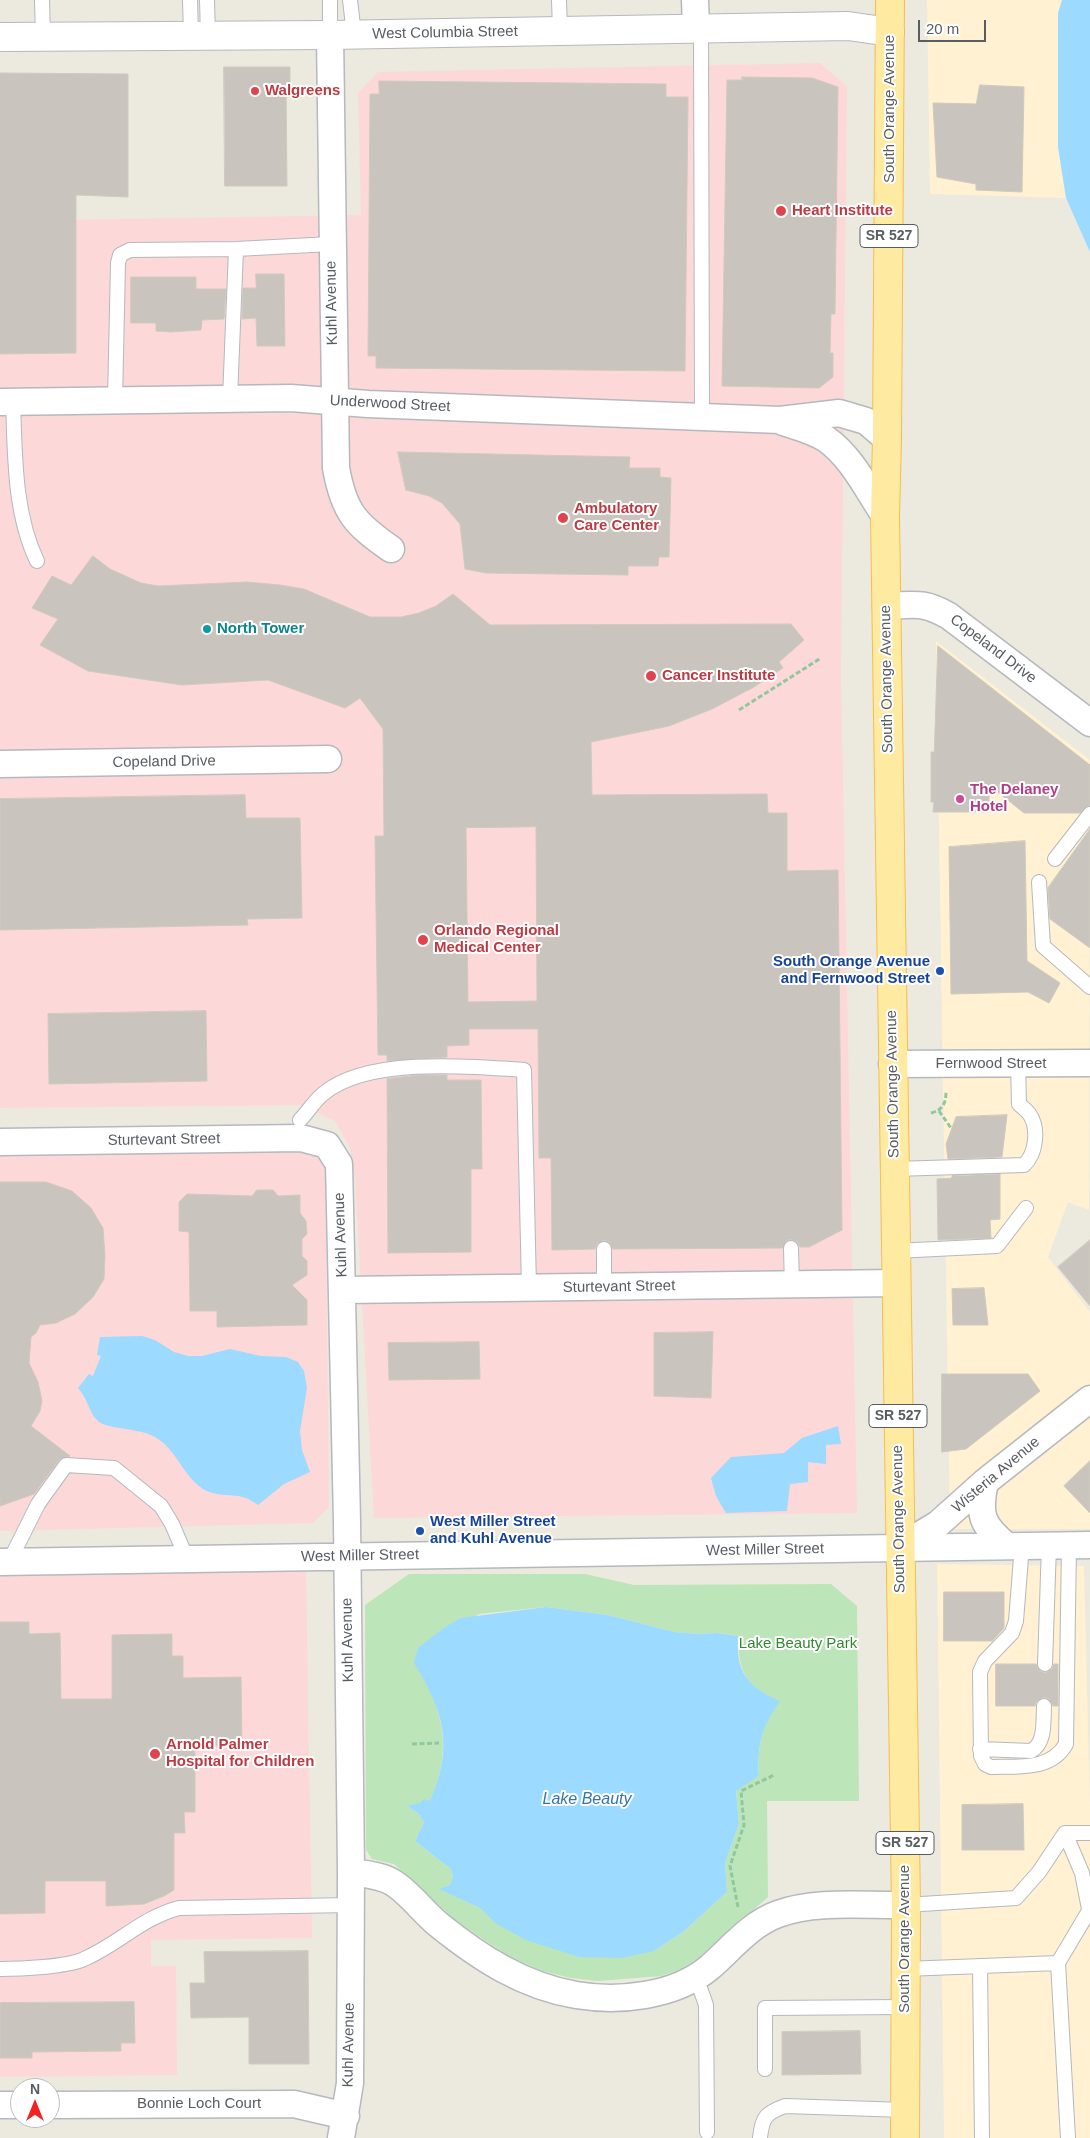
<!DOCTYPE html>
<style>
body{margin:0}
#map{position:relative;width:1090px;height:2138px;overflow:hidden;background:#ece9df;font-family:Helvetica,sans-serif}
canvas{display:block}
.north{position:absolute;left:10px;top:2078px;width:50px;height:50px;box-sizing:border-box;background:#fff;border:1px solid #bcbec0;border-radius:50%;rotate:0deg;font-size:14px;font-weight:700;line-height:20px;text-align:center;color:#585d61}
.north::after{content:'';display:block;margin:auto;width:18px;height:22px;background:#f12421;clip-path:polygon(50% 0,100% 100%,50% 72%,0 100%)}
.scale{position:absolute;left:918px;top:20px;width:68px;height:22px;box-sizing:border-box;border:2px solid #585d61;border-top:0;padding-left:6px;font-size:15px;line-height:18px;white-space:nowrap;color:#585d61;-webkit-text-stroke:4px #fff;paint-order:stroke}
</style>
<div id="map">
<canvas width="1090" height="2138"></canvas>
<div class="north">N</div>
<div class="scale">20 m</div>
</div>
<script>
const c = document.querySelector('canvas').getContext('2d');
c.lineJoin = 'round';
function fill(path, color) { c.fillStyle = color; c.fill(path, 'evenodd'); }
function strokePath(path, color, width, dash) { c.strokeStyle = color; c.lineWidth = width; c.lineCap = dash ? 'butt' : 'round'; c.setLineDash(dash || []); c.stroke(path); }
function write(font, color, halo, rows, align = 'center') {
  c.font = font + ' Helvetica,sans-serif'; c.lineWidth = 4; c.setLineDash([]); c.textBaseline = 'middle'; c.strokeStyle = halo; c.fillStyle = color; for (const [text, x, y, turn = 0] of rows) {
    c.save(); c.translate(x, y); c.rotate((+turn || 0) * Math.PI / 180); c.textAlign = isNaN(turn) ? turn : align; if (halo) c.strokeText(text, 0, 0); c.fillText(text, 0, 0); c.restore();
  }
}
fill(new Path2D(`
 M 927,0 L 1062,0 L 1058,13 L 1058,147 L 1066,198 L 930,194 Z
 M 936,641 L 1090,760 L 1089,1210 L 1068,1202 L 1048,1257 L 1090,1312 L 1090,1529 L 950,1529 Z
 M 937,1564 L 1084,1566 L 1090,1805 L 1090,2138 L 944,2138 Z`), '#fff1d1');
fill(new Path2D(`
 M 820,63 L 847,86 L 841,677 L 857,1513 L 374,1518 L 355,1179 L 350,1148 L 335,1121 L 301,1105 L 0,1108 L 0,221 L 361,215 L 358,93 L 378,72 Z
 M 296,1151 L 325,1161 L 329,1507 L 313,1523 L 0,1531 L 0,1154 Z
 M 0,1571 L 306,1571 L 312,1938 L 151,1940 L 151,1966 L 176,1966 L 177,2075 L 0,2077 Z`), '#fcd9d8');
fill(new Path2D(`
 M 409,1574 L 585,1574 L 634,1585 L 831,1584 L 857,1606 L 859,1801 L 767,1801 L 768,1897 L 698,1958 L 681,1969 L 661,1976 L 598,1981 L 571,1978 L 542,1971 L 508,1956 L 455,1920 L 394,1864 L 372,1859 L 366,1850 L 365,1605 ZM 546,1607 L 608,1615 L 675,1632 L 698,1634 L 716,1633 L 739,1636 C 737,1672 747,1687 779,1701 C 762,1727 757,1745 759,1776 L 736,1790 L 739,1824 L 725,1863 L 727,1892 L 683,1932 L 654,1951 L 495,1923 L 480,1908 L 440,1889 L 450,1885 L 453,1876 L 451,1869 L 415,1841 L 424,1822 L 418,1813 L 407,1806 L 430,1802 C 448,1760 447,1729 429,1687 L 478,1614 Z`), '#bce6ba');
fill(new Path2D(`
 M 1062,0 L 1090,0 L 1090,252 L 1066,198 L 1058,147 L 1058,13 Z
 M 142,1336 L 155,1340 L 174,1352 L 188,1356 L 202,1356 L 230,1349 L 261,1356 L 286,1357 L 298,1362 L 304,1371 L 307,1388 L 300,1431 L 302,1450 L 310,1472 L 284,1484 L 258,1505 C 239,1490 226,1499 207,1491 C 184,1480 178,1450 155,1437 C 137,1427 106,1430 97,1420 C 89,1413 88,1399 78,1388 L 89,1374 L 93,1376 L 101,1356 L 97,1355 L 100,1337 Z
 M 838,1426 L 841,1444 L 826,1445 L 826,1464 L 808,1462 L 808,1482 L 790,1484 L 787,1511 L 726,1513 L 716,1496 L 711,1478 L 731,1457 L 784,1453 L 802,1438 Z
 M 546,1607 L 608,1615 L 675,1632 L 698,1634 L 716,1633 L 739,1636 C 734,1671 749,1688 780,1701 C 762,1727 757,1744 759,1776 L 736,1791 L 739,1824 L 725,1863 L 727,1892 L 683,1932 L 654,1951 L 622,1958 L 579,1957 L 526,1940 L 495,1923 L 480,1908 L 439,1889 L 450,1885 L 453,1876 L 451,1869 L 415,1841 L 424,1822 L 418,1813 L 407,1806 L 420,1803 L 424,1799 L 430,1801 C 454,1747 444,1711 414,1663 L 418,1648 L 445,1627 L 461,1618 Z`), '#9cdaff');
const building = new Path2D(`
 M 224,67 L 290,67 L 290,85 L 286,85 L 287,186 L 225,186 Z
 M 0,73 L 128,74 L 128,197 L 76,195 L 76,353 L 0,354 Z
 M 742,77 L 812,78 L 838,87 L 835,314 L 831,314 L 830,353 L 833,353 L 833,377 L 819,388 L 722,386 L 727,80 L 742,80 Z
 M 379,81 L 666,84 L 666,97 L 688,97 L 685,371 L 376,368 L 376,356 L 368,356 L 370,94 L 379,94 Z
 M 980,85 L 1024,87 L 1022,192 L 976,190 L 976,184 L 937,177 L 933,103 L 976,104 Z
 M 256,274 L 284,274 L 285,346 L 257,346 L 256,318 L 242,319 L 243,288 L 256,288 Z
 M 131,277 L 196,277 L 196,289 L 226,289 L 224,319 L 202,320 L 201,330 L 171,332 L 156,331 L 156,323 L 131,323 Z
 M 398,452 L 630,457 L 629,468 L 660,468 L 660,477 L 671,478 L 669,557 L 659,557 L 658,566 L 628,566 L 628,575 L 486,573 L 465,569 L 460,524 L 442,503 L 429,496 L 406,490 Z
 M 93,556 L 110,569 L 141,583 L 158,586 L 247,582 L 280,585 L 304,589 L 370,617 L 401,617 L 419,613 L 436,606 L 453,594 L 490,625 L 791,624 L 804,640 L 779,662 L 783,668 L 754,687 L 712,709 L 669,726 L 591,742 L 592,795 L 767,794 L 768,813 L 787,813 L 787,871 L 838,870 L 842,1230 L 809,1247 L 800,1247 L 798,1243 L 791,1239 L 786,1241 L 782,1248 L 613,1249 L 609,1242 L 604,1240 L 597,1244 L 595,1249 L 552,1250 L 551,1158 L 539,1158 L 538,1029 L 469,1029 L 469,1045 L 447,1046 L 447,1057 L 387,1061 L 387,1055 L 378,1055 L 375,836 L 384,836 L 383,729 L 360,698 L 345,708 L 268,680 L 182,685 L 88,671 L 40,645 L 58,619 L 32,608 L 52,576 L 71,585 ZM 536,827 L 537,1001 L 468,1002 L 466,828 Z
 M 938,646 L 1090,765 L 1090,805 L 1080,813 L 1024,813 L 989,785 L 989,812 L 933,812 L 934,802 L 931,802 L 931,752 L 934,752 Z
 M 245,795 L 246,818 L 300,818 L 302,918 L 247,919 L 248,925 L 0,930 L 0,799 Z
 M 1090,829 L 1090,948 L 1050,919 L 1048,888 Z
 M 1025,841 L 1027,961 L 1060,983 L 1049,1003 L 1028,992 L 951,994 L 949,847 Z
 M 206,1011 L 207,1081 L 49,1084 L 48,1014 Z
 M 419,1075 L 447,1075 L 447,1080 L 481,1080 L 482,1169 L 471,1169 L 471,1252 L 388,1253 L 387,1079 Z
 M 1007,1115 L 1002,1157 L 948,1159 L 946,1144 L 956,1117 Z
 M 1000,1174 L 1000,1219 L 990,1220 L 991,1238 L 938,1240 L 937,1179 L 952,1178 L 952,1176 Z
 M 0,1182 L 46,1182 L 72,1191 L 91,1208 L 103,1228 L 105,1256 L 104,1279 L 93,1297 L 75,1314 L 56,1323 L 40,1325 L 36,1333 L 31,1337 L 29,1363 L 38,1382 L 42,1401 L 40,1411 L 31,1426 L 70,1456 L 59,1460 L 34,1494 L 0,1506 Z
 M 257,1190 L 273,1190 L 278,1196 L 300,1195 L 300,1213 L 306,1221 L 307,1234 L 302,1239 L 302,1256 L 307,1261 L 307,1275 L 292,1285 L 307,1300 L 307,1325 L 217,1327 L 217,1311 L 190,1311 L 189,1232 L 179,1231 L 179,1202 L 187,1194 L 252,1196 Z
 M 1090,1240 L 1090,1306 L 1058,1267 Z
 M 984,1288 L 988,1325 L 953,1325 L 952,1289 Z
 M 713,1332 L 711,1398 L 654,1396 L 654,1333 Z
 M 479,1342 L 480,1379 L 389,1380 L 388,1343 Z
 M 942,1374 L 1028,1374 L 1040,1391 L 966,1449 L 942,1452 Z
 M 1090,1461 L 1090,1513 L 1064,1486 Z
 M 944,1592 L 1004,1592 L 1004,1628 L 992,1641 L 944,1641 Z
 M 0,1622 L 29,1622 L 29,1634 L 60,1633 L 61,1699 L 112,1699 L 112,1635 L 172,1634 L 172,1656 L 183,1656 L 183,1678 L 241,1677 L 242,1746 L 195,1746 L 195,1812 L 184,1812 L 185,1833 L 174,1833 L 174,1890 L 164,1896 L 144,1904 L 106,1906 L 106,1881 L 45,1881 L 45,1913 L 0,1914 Z
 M 996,1664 L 1036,1664 L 1040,1671 L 1045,1673 L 1052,1669 L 1054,1664 L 1058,1664 L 1058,1706 L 1053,1706 L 1049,1699 L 1044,1697 L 1037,1701 L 1035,1706 L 996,1706 Z
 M 1023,1804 L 1024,1850 L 962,1850 L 962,1805 Z
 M 308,1951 L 309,2064 L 249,2064 L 249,2017 L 191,2018 L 190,1983 L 205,1983 L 204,1952 Z
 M 134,2002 L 135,2043 L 121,2043 L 121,2051 L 32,2052 L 32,2058 L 0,2058 L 0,2003 Z
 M 860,2031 L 861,2074 L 782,2075 L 782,2032 Z`);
fill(building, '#c9c5be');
strokePath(building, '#d1cabd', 1);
const service = new Path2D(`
 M 42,0 L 43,37
 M 190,0 L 191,35
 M 207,0 L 208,35
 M 330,0 L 330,35
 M 350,0 L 354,34
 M 559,0 L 560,30
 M 701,28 L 702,417
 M 236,249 L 331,244
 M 115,400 L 118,263 L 120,255 L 130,250 L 236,249 L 230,399
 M 13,402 C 15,455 14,513 37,561
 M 1055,859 L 1090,814
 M 1039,882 L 1043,946 L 1090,987
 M 300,1120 C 308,1112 314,1101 323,1094 C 366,1057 469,1066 524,1070 L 529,1288
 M 894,1169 L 1024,1165 C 1036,1154 1039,1129 1030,1115 C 1028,1111 1022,1107 1019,1104 L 1018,1063
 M 791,1248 L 792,1285
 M 604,1249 L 604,1286
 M 895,1251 L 997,1246 L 1026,1208
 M 1022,1545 L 1016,1621 L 1012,1633 L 985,1661 L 980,1672 L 981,1756 L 985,1764 L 991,1767 C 1017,1766 1051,1771 1066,1744 L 1069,1545
 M 9,1562 L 38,1504 L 66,1465 L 114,1468 L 161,1506 L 172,1524 L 187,1559
 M 1045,1664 L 1049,1545
 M 980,1749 L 1031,1751 C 1046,1743 1043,1721 1044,1706
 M 1065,1833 L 1082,1873 L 1089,1909
 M 906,1905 L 1016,1898 L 1039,1872 L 1065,1833 L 1090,1833
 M 980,1966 L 982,2138
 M 0,1969 C 20,1969 67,1967 84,1959 C 119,1944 141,1918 179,1908 L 351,1905
 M 905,1969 L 1058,1963
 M 696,1977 L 706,2005 L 707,2132
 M 765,2069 L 765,2008 L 905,2007
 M 760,2138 C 762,2117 766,2113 785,2106 L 905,2110
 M 1068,2138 L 1058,1963 L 1090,1909`);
const minor = new Path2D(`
 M 695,0 L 696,28
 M 330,35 L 336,468 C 344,512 355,524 391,549
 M 0,402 L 291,398 L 368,404 L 780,420 L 839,413 L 866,421 L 887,439
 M 783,422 C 798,427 814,431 826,439 C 852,457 868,491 885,516
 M 886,606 C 915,605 923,601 949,616 L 1090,723
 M 0,764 L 328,759
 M 892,1064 L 1090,1063
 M 0,1142 L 301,1138 L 327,1145 L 339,1164 L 347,1522 L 351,1872 L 350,2083 L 341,2138
 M 343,1290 L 896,1283
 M 985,1482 C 978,1514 981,1525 1007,1546
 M 900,1547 L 938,1524 L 985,1482 L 1090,1399
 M 0,1562 L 1090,1545
 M 351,1872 C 364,1874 380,1875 392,1882 C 409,1892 423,1912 439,1925 C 480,1958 523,1986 576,1995 C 618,2002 675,1997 710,1967 C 731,1949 750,1924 778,1914 C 817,1900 864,1906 906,1905
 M 0,2105 L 20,2105
 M 50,2105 L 294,2104 L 346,2116`);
const tertiary = new Path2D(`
 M 0,37 L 330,35 L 848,26 L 890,32`);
const primary = new Path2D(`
 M 890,0 L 887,439 L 885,516 L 906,1905 L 905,2138`);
strokePath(service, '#b5b8bd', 16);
strokePath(minor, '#b5b8bd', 29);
strokePath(tertiary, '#b5b8bd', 30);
strokePath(primary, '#f7bd4d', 30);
strokePath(new Path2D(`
 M 739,710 L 821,658
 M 939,1111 L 951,1128
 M 931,1113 C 942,1110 946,1104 946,1092
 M 412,1744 L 439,1743
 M 738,1907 L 730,1866 L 744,1825 L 741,1791 L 774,1775`), '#92c79e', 3, [5, 2.5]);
strokePath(service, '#fff', 14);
strokePath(minor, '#fff', 26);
strokePath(tertiary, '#fff', 28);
strokePath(primary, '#ffeaa1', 28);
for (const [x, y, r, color] of [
 [255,91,5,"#e0444e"],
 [781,211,6,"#e0444e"],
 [563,518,6,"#e0444e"],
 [207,629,5,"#0f9aa8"],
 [651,676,6,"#e0444e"],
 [960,799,5,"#d1479c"],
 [423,940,6,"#e0444e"],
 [940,971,5,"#1a4fb4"],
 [420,1531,5,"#1a4fb4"],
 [155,1754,6,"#e0444e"]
]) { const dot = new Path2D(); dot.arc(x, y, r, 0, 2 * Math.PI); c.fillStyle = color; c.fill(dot); strokePath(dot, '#fff', 2); }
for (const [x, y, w] of [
 [889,236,58],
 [898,1416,58],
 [905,1843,58]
]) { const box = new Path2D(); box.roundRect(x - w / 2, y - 11.5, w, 23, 4); c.fillStyle = '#fff'; c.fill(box); strokePath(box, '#585d61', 1); }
write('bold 14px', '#585d61', null, [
 ["SR 527",889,236],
 ["SR 527",898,1416],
 ["SR 527",905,1843]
]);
write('15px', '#585d61', '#fff', [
 ["West Columbia Street",445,33,-1],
 ["South Orange Avenue",890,109,-90],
 ["Kuhl Avenue",332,303,-91],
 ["Underwood Street",390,404,3],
 ["Copeland Drive",993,649,37],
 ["South Orange Avenue",887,679,-91],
 ["Copeland Drive",164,762,-1],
 ["Fernwood Street",991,1064],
 ["South Orange Avenue",893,1084,-91],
 ["Sturtevant Street",164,1140,-1],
 ["Kuhl Avenue",341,1235,-92],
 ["Sturtevant Street",619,1287,-1],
 ["Wisteria Avenue",996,1475,-40],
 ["South Orange Avenue",899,1519,-91],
 ["West Miller Street",765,1550,-1],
 ["West Miller Street",360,1556,-1],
 ["Kuhl Avenue",348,1640,-91],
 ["South Orange Avenue",905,1939,-90],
 ["Kuhl Avenue",349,2045,-89],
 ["Bonnie Loch Court",199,2104]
]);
write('bold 15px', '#be3a42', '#fff', [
 ["Walgreens",265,91],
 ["Heart Institute",792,211],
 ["Ambulatory",574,509],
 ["Care Center",574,526],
 ["Cancer Institute",662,676],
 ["Orlando Regional",434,931],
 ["Medical Center",434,948],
 ["Arnold Palmer",166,1745],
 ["Hospital for Children",166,1762]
], 'left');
write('bold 15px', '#0d838f', '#fff', [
 ["North Tower",217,629]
], 'left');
write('bold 15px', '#b23c85', '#fff', [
 ["The Delaney",970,790],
 ["Hotel",970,807]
], 'left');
write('bold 15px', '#164399', '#fff', [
 ["South Orange Avenue",930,962],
 ["and Fernwood Street",930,979],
 ["West Miller Street",430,1522,"left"],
 ["and Kuhl Avenue",430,1539,"left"]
], 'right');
write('15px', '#328731', '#fff', [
 ["Lake Beauty Park",798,1644]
]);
write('italic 16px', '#3476ac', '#fff', [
 ["Lake Beauty",587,1800]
]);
</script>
